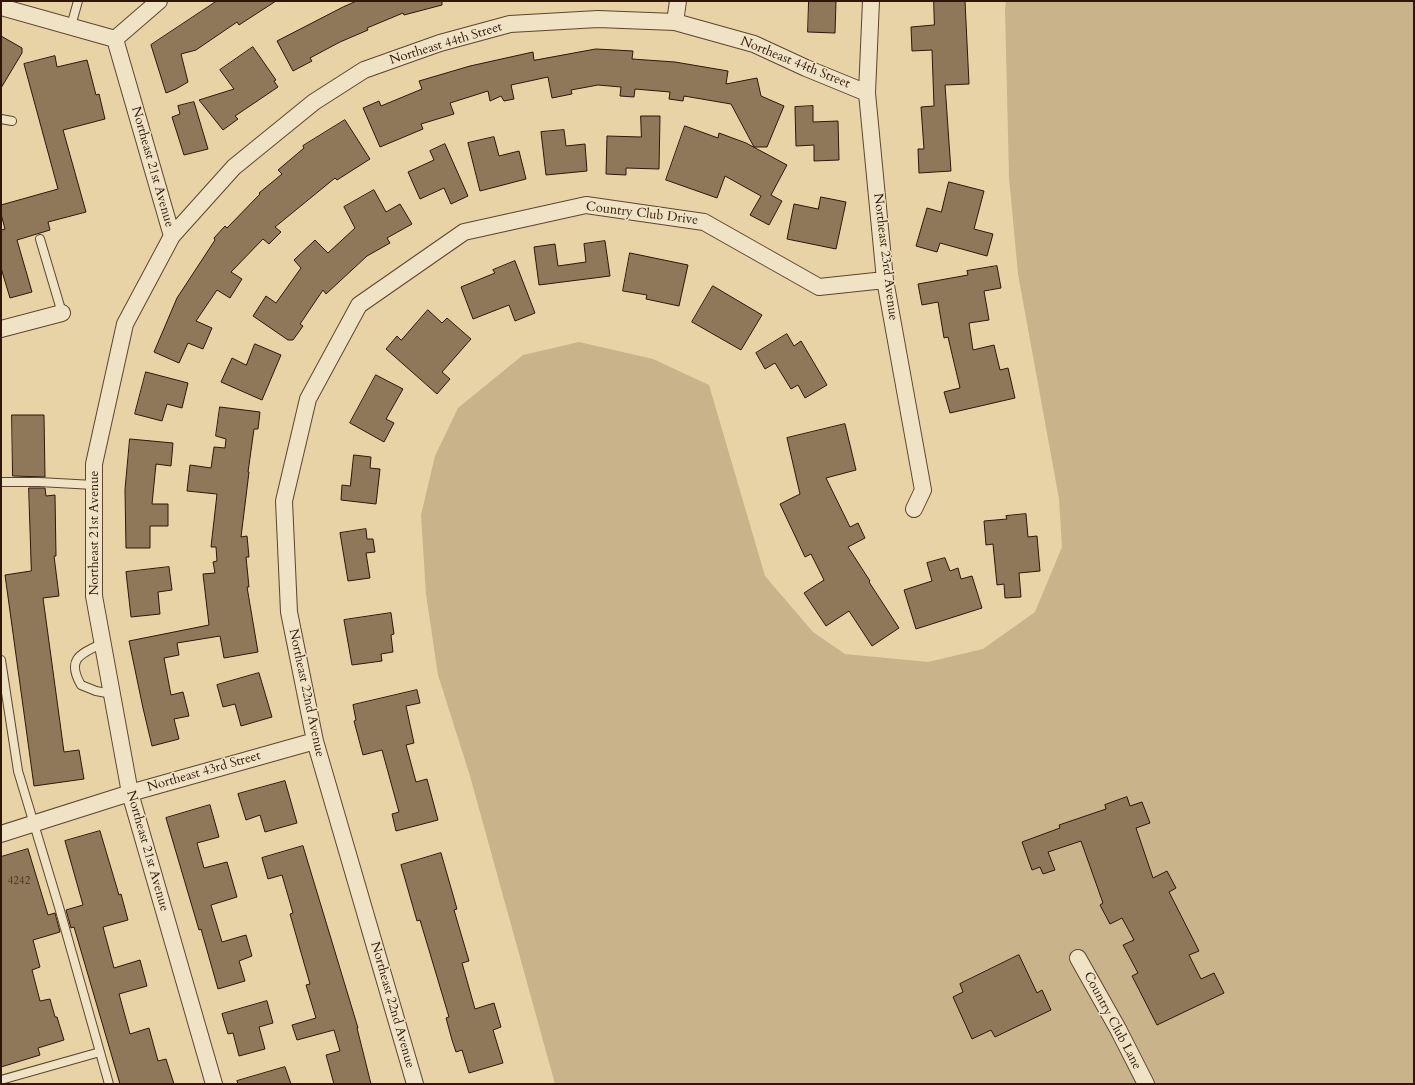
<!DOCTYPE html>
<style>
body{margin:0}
#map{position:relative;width:1415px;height:1085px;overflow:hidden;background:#e7d3a6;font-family:Cardo,serif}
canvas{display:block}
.frame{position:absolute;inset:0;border:2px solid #2f1607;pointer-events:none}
</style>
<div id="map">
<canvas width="1415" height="1085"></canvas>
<div class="frame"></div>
</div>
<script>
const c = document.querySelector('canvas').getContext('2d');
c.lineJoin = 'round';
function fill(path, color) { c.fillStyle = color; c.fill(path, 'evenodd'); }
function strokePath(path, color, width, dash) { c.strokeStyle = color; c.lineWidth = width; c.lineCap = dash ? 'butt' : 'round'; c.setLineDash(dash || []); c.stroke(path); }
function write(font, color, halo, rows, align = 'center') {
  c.font = font + ' Cardo,serif'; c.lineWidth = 3; c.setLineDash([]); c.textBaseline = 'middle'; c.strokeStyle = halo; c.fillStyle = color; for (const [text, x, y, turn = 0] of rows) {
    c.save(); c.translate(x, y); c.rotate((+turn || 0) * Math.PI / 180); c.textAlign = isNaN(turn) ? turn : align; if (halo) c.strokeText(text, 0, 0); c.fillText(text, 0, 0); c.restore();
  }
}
fill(new Path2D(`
 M 1006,1 L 1414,1 L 1414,1084 L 555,1084 L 470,776 L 438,675 L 426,594 L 421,515 L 435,456 L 458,408 L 523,355 L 579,342 L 653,359 L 709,385 L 765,576 L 813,632 L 845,654 L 928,662 L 983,649 L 1035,612 L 1062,547 L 1059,499 L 1018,274 L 1009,177 L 1005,9 Z`), '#c8b38b');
const building = new Path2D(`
 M 217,1 L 276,1 L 239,25 L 237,22 L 196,50 L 181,54 L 188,82 L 176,89 L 166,93 L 151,45 Z
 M 357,1 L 442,1 L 442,5 L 404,15 L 403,13 L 367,28 L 368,30 L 340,42 L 310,58 L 312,61 L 293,71 L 277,41 L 343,7 Z
 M 809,1 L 836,1 L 835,33 L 808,32 Z
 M 934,1 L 965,1 L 969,84 L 945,85 L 951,171 L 919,173 L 918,149 L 924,149 L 921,107 L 934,106 L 932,50 L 912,51 L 911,27 L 934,25 Z
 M 1,36 L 22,48 L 22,53 L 1,88 Z
 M 253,47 L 276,80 L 274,81 L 278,87 L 235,116 L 238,119 L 223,130 L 199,100 L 234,89 L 220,70 Z
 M 596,49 L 633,51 L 632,59 L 675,62 L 728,71 L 726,84 L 757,78 L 761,96 L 784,106 L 767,147 L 754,147 L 731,104 L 684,96 L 683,101 L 669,99 L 670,92 L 635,89 L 634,97 L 620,96 L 621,87 L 598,85 L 571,90 L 572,94 L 552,98 L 548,77 L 511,85 L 514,99 L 504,101 L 501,96 L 490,101 L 488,91 L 450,103 L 454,114 L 421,124 L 423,129 L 380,147 L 363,108 L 379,101 L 381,106 L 422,89 L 419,81 L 470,66 L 533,52 L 534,60 Z
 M 55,56 L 57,67 L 87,60 L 96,95 L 99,94 L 105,119 L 63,130 L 86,212 L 48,222 L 50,230 L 17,240 L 32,292 L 10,298 L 1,268 L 1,230 L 5,229 L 1,214 L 1,205 L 58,189 L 24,64 Z
 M 194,102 L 208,149 L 184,155 L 172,117 L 180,114 L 178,106 Z
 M 813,106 L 813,122 L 838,121 L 839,160 L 814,161 L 814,145 L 796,146 L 795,107 Z
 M 641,116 L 660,116 L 659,169 L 626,168 L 626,175 L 606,174 L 607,136 L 641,137 Z
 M 345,120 L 370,159 L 337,180 L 335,178 L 275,227 L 281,232 L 269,244 L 263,239 L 231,272 L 242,279 L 230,298 L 217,290 L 196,321 L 212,328 L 203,349 L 188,343 L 179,363 L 154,352 L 177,298 L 215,240 L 214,238 L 225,226 L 227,228 L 260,194 L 259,193 L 282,174 L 278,170 L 304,148 L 303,146 Z
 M 685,126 L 718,138 L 719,133 L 746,143 L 787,165 L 771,195 L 782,201 L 769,225 L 750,215 L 761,196 L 725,176 L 717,198 L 666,180 Z
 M 564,130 L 566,146 L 585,144 L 587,171 L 546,175 L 541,132 Z
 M 494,137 L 499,156 L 519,151 L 526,179 L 480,191 L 468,143 Z
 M 445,144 L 468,196 L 451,204 L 444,188 L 420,199 L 408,172 L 434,160 L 430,151 Z
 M 949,182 L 984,191 L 974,229 L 993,234 L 987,256 L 940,243 L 937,252 L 916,246 L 927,208 L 941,212 Z
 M 374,190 L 386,212 L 400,204 L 412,224 L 387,238 L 390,243 L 367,256 L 326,294 L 323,290 L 300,324 L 303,326 L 293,340 L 288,340 L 253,316 L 266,296 L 276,303 L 301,268 L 294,260 L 315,240 L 328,253 L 355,228 L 344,207 Z
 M 821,197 L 846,202 L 836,249 L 787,239 L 794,204 L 818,209 Z
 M 605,241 L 610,276 L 539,285 L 534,247 L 555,244 L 558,266 L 586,262 L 584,244 Z
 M 630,253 L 688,265 L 679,306 L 646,299 L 647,295 L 623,291 Z
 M 515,261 L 535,313 L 515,321 L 509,305 L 473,319 L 461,287 L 495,273 L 493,270 Z
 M 997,266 L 1001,288 L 984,291 L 989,320 L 969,323 L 973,350 L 994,345 L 1000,370 L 1008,368 L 1015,398 L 950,413 L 944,392 L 960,388 L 948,337 L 944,338 L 938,302 L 922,305 L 918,284 L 968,275 L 967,271 Z
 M 713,286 L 762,315 L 741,350 L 692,322 Z
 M 428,310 L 442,323 L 447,318 L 471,339 L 442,372 L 450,379 L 437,394 L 386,349 L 397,336 L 401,340 Z
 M 787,334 L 794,346 L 801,341 L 827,385 L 805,398 L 798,385 L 791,389 L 775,363 L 765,369 L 756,353 Z
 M 255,344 L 281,355 L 262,400 L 221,382 L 232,358 L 246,365 Z
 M 146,372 L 188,383 L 182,408 L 167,404 L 162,421 L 135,414 Z
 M 376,375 L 403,389 L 386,419 L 394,423 L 384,442 L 350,423 Z
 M 220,407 L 260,412 L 258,429 L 254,429 L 248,472 L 249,472 L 241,537 L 247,536 L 249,557 L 246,557 L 249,587 L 247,587 L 258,652 L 224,658 L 220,636 L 177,643 L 179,655 L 164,658 L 171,695 L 183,692 L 189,716 L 174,719 L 179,739 L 152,746 L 143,708 L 129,641 L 209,625 L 203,574 L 215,573 L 213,562 L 217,561 L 216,547 L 211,547 L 217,494 L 187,491 L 190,465 L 211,468 L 214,447 L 225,448 L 226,439 L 216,436 Z
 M 12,415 L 44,415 L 45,477 L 13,476 Z
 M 845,424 L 856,470 L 826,478 L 850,527 L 858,523 L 865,538 L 848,547 L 870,581 L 869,582 L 899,628 L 872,646 L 849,611 L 826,626 L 804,593 L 824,580 L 811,554 L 805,557 L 780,504 L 800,494 L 787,438 Z
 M 130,439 L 173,443 L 171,466 L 156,464 L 152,504 L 168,504 L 168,526 L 150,526 L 150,548 L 126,548 L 125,490 Z
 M 354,455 L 371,457 L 370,468 L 380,469 L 376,504 L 341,500 L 342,485 L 350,486 Z
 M 29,488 L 45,488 L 46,496 L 55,495 L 56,556 L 54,556 L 59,596 L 43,598 L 64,752 L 79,750 L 84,779 L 34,786 L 5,575 L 31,571 Z
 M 1026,514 L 1028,537 L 1037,536 L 1040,571 L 1019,573 L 1021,597 L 1005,598 L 1004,584 L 997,585 L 993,544 L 986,545 L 984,521 L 1007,519 L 1006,516 Z
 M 366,529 L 367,539 L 373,539 L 375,552 L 366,553 L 370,578 L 348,581 L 340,533 Z
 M 945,558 L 950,571 L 958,568 L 961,579 L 972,576 L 982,608 L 916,629 L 904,590 L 932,581 L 927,563 Z
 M 169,567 L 172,590 L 158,592 L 160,614 L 131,617 L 126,572 Z
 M 391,613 L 394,634 L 391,635 L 393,652 L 381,654 L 382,661 L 352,665 L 344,620 Z
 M 259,673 L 272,717 L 241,726 L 235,704 L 223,707 L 217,685 Z
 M 417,690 L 420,703 L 406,706 L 414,743 L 406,745 L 416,782 L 427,779 L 438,820 L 396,831 L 392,814 L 399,812 L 382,750 L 363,755 L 354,721 L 356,720 L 353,705 Z
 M 285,781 L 297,823 L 265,832 L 260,815 L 246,820 L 238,794 Z
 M 1127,797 L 1130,806 L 1142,802 L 1150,823 L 1136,828 L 1153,878 L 1167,871 L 1176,888 L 1169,892 L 1199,951 L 1189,955 L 1201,979 L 1214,973 L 1224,993 L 1157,1025 L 1132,976 L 1138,973 L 1123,945 L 1134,940 L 1122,918 L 1110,924 L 1100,905 L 1103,903 L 1081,841 L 1048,852 L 1055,870 L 1043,874 L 1040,867 L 1032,870 L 1022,842 L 1060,828 L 1059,825 L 1106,809 L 1105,805 Z
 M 210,805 L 219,837 L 197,843 L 204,868 L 227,862 L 237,897 L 211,905 L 222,942 L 246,935 L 252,956 L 239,961 L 245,981 L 218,989 L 201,929 L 199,930 L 166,818 Z
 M 100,831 L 119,895 L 121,894 L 128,920 L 103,927 L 114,968 L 140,960 L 147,986 L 119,994 L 130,1034 L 149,1028 L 158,1061 L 166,1059 L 174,1084 L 120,1084 L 74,927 L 71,928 L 66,910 L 83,905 L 65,841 Z
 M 303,846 L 358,1028 L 357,1028 L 371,1084 L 334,1084 L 326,1055 L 340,1051 L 334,1030 L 297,1040 L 292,1025 L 316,1018 L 306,985 L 310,984 L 290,914 L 293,913 L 282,875 L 268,879 L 262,858 Z
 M 28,849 L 48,915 L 55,913 L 60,932 L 33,940 L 40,967 L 32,970 L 40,1001 L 50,999 L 55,1017 L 57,1017 L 64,1040 L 38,1048 L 40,1055 L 1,1067 L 1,857 Z
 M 441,853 L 457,909 L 454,910 L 469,961 L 462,963 L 475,1009 L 494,1003 L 501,1027 L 493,1030 L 503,1063 L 469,1073 L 462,1050 L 456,1052 L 452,1040 L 446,1018 L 449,1017 L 420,920 L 417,921 L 401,865 Z
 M 1019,955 L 1037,993 L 1042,990 L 1051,1010 L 995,1037 L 991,1030 L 972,1039 L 953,997 L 963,992 L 960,984 Z
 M 267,1001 L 273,1023 L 259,1027 L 265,1049 L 239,1056 L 233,1033 L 228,1034 L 222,1014 Z
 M 285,1067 L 291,1084 L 238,1084 L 237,1081 Z`);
fill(building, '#8f785a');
strokePath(building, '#2f1607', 1);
const lane = new Path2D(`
 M 71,26 L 78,1
 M 1,119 L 12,121
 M 40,239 L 62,313
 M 1,482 L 39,482 L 94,485
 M 103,643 C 80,654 66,659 81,685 L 96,691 L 112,694
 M 1,660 L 18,771 L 59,907 L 109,1084
 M 1,1080 L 100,1052`);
const street = new Path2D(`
 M 871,1 L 867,93 L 885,280 L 923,490 L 914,509
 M 1,7 L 115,39
 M 675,22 L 678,1
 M 115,39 L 172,236 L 125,324 L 94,464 L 94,596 L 130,793 L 214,1084
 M 115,39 L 159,1
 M 172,236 L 234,167 L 314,102 L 364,70 L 440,43 L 510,24 L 598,19 L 675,22 L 754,44 L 806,68 L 867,93
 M 1,329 L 62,313
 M 1,834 L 130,793 L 315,741
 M 1078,958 L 1118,1029 L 1146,1084
 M 415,1084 L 315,741 L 289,612 L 284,501 L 308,399 L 359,305 L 464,232 L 586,205 L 704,222 L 819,287 L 885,280`);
strokePath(lane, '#5d452f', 10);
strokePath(street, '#5d452f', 18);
strokePath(lane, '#efe2c5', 8);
strokePath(street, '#efe2c5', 16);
write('11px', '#472e1c', null, [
 ["4242",19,881]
]);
write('13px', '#2f1607', '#efe2c5', [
 ["Northeast 44th Street",446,44,-17],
 ["Northeast 44th Street",795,63,22],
 ["Northeast 21st Avenue",152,167,74],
 ["Country Club Drive",642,214,7],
 ["Northeast 23rd Avenue",885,257,83],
 ["Northeast 21st Avenue",95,533,-90],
 ["Northeast 22nd Avenue",306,693,78],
 ["Northeast 43rd Street",204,772,-16],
 ["Northeast 21st Avenue",147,851,74],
 ["Northeast 22nd Avenue",392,1005,74],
 ["Country Club Lane",1112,1021,62]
]);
</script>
